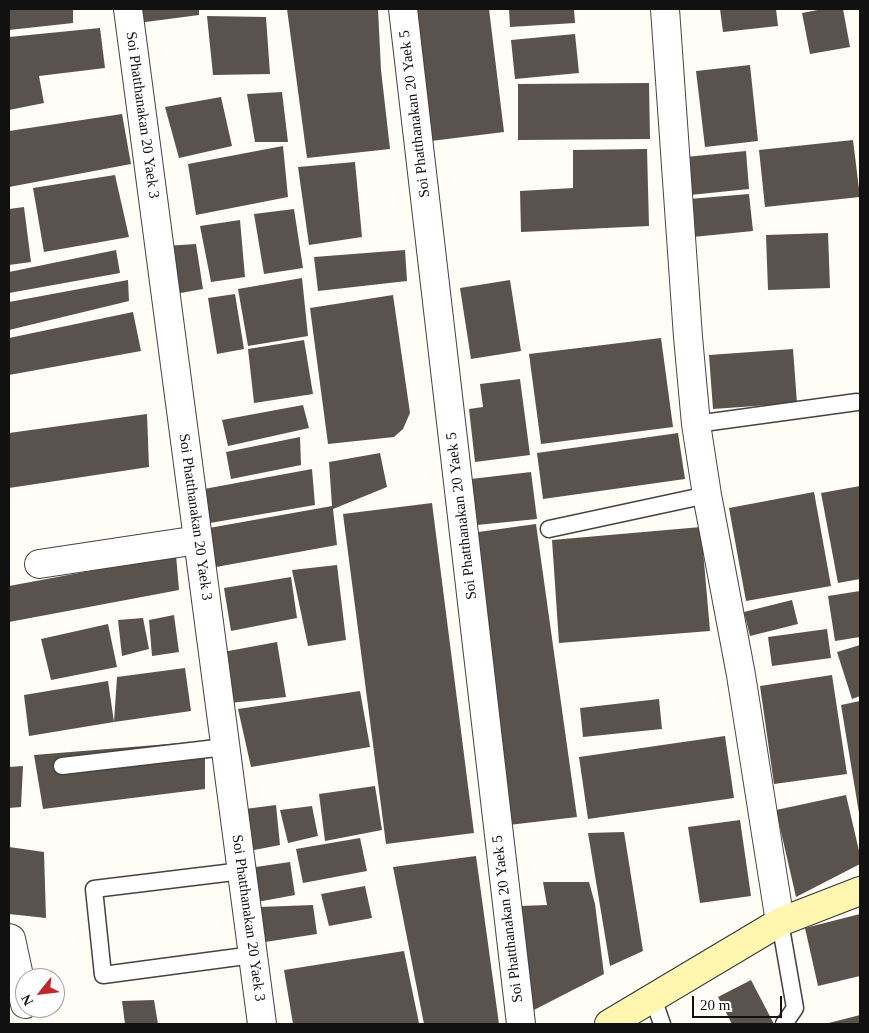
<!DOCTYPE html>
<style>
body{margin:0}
#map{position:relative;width:869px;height:1033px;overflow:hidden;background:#fffdf5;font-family:Georgia,serif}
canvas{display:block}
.frame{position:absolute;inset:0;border:10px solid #111;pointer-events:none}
.north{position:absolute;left:15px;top:968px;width:50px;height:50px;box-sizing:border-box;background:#fff;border:1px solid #a0a0a0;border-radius:50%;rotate:241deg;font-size:14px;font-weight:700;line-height:20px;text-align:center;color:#111}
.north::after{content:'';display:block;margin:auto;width:18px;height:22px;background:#c4262e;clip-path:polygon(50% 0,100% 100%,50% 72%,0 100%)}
.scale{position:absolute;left:692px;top:996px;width:90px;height:22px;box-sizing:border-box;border:2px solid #111;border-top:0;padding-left:6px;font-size:15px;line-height:18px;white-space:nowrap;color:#111;-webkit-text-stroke:4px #fff;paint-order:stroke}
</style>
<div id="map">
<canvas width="869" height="1033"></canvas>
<div class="frame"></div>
<div class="north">N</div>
<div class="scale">20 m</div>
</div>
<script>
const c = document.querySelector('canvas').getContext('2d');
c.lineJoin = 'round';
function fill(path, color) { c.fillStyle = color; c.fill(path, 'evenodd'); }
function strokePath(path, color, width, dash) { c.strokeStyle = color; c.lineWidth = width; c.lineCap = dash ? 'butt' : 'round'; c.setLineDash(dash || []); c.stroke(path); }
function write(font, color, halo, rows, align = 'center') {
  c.font = font + ' Georgia,serif'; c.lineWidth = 5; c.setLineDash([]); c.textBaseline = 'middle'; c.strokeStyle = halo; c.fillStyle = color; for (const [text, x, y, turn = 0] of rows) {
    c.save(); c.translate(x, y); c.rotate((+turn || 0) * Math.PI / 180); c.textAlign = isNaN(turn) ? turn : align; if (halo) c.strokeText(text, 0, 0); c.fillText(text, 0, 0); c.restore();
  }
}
fill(new Path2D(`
 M 9,9 L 73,9 L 73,23 L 9,30 Z
 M 136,9 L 199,9 L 199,15 L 138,23 Z
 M 287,9 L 378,9 L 381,70 L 390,149 L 307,158 Z
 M 415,9 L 489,9 L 504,132 L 431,141 Z
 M 509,9 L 574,9 L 575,23 L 510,27 Z
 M 720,9 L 776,9 L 778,26 L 723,32 Z
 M 823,9 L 843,9 L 850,47 L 810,54 L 802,13 Z
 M 207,16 L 266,17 L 270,74 L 213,75 Z
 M 100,28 L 105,68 L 39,76 L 44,103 L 9,110 L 9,37 Z
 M 575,34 L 579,73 L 515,79 L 511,40 Z
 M 750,65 L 758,141 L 705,147 L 696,71 Z
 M 649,83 L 650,139 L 518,140 L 518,84 Z
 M 282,92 L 288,142 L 255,142 L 247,94 Z
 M 221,97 L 232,146 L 179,158 L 165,107 Z
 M 122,114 L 131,164 L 9,187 L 9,131 Z
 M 853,140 L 860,197 L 765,207 L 759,150 Z
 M 283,146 L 288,197 L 196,215 L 188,164 Z
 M 647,149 L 649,226 L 521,232 L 520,191 L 573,188 L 573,150 Z
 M 746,151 L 749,189 L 690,195 L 686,157 Z
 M 355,162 L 362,237 L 309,245 L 298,167 Z
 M 115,175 L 129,237 L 44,252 L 33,188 Z
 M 749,194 L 753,231 L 693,237 L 689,199 Z
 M 24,207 L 31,262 L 9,265 L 9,209 Z
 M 294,209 L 303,268 L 264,274 L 254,214 Z
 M 240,220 L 245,277 L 211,282 L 200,226 Z
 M 828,233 L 830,288 L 768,290 L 766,235 Z
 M 196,244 L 203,289 L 175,294 L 165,246 Z
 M 116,250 L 120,273 L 9,293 L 9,272 Z
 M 405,250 L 407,281 L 318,291 L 314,257 Z
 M 302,278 L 308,336 L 248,346 L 238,289 Z
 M 128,280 L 129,301 L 9,330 L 9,302 Z
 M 510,280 L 521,351 L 471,359 L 460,288 Z
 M 235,294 L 244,349 L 217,354 L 208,298 Z
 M 393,295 L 410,413 L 403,429 L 394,437 L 328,444 L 310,308 Z
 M 133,312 L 141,351 L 9,375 L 9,338 Z
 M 661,338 L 673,427 L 541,444 L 529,354 Z
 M 304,340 L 313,394 L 254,403 L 248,349 Z
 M 793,349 L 797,403 L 713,409 L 709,355 Z
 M 520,379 L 530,455 L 475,462 L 469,409 L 483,407 L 480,384 Z
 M 303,405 L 309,428 L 228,446 L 222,420 Z
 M 147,414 L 149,467 L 9,488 L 9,433 Z
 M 678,433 L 685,479 L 543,499 L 537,453 Z
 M 300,437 L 301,465 L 231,479 L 226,452 Z
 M 380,453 L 387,487 L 333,509 L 337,545 L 216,567 L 209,528 L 332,506 L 329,462 Z
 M 312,469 L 315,505 L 210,523 L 204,489 Z
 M 531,472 L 537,519 L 477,525 L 471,479 Z
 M 860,486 L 860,579 L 838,583 L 821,493 Z
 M 814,492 L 831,586 L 746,601 L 729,508 Z
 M 432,503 L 474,833 L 386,844 L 343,514 Z
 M 536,524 L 577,817 L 509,825 L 471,533 Z
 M 701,527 L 710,631 L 559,643 L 552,540 Z
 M 176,555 L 179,590 L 9,622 L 9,586 Z
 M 337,565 L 346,640 L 308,646 L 292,570 Z
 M 291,577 L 297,618 L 231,631 L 224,588 Z
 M 860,591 L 860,637 L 835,641 L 828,596 Z
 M 792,600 L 798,624 L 750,636 L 744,612 Z
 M 174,615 L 179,652 L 152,656 L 149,620 Z
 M 143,618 L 149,649 L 122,656 L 118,620 Z
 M 108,624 L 117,667 L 51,680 L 41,639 Z
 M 827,629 L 831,658 L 772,666 L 768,637 Z
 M 277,642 L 286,697 L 230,703 L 223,652 Z
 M 860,645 L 860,696 L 852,699 L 837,652 Z
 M 185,668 L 191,711 L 114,722 L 117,677 Z
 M 832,675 L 847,774 L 774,784 L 760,686 Z
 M 108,681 L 114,722 L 29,736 L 24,695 Z
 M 360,691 L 370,747 L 251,767 L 238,709 Z
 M 659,699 L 662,729 L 583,737 L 580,708 Z
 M 860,701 L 860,813 L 859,813 L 841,705 Z
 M 725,736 L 734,798 L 588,819 L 579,757 Z
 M 205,741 L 205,789 L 43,809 L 34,755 Z
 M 23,766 L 21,807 L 9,808 L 9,767 Z
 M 375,786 L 382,830 L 325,841 L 319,794 Z
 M 846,795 L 860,855 L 860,864 L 796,897 L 776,810 Z
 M 276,805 L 280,845 L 249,851 L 245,809 Z
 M 312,806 L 318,836 L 288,843 L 280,810 Z
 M 740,820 L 751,896 L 700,903 L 688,827 Z
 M 624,832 L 643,951 L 610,966 L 588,833 Z
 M 360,838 L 367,871 L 303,883 L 296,849 Z
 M 9,847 L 44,852 L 46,918 L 9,914 Z
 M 476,856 L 499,1024 L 424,1024 L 393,867 Z
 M 290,862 L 295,895 L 257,902 L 249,868 Z
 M 543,882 L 589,882 L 595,904 L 604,974 L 532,1011 L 520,906 L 547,905 Z
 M 365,886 L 372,918 L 329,926 L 321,894 Z
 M 313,905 L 317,934 L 265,942 L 259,907 Z
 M 860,914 L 860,976 L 818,986 L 805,928 Z
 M 404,951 L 419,1023 L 412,1024 L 293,1024 L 284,970 Z
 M 751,980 L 774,1024 L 732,1024 L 718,997 Z
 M 154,1000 L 158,1024 L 125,1024 L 122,1001 Z
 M 860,1015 L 860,1024 L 825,1024 Z`), '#5a524d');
const lane = new Path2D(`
 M 696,424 L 857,402
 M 549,529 L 707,495
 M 62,766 L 225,747
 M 242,871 L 94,889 L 103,975 L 253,955
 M 780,922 L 795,1008 L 784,1024
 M 653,998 L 662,1024`);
const street = new Path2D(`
 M 128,9 L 262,1024
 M 403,9 L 521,1024
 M 665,9 L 688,337 L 696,424 L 707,495 L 741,675 L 780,922
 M 39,564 L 198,540
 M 9,938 L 11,939 L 25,1004`);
const secondary = new Path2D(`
 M 609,1024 L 780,922 L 860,891`);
strokePath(lane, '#444', 19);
strokePath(street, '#444', 30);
strokePath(secondary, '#333', 30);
strokePath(lane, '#fff', 16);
strokePath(street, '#fff', 28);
strokePath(secondary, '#fff6b0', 28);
write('15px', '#111', '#fff', [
 ["Soi Phatthanakan 20 Yaek 5",415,114,-97],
 ["Soi Phatthanakan 20 Yaek 3",142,115,82],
 ["Soi Phatthanakan 20 Yaek 5",462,516,-97],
 ["Soi Phatthanakan 20 Yaek 3",195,517,82],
 ["Soi Phatthanakan 20 Yaek 3",248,918,82],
 ["Soi Phatthanakan 20 Yaek 5",508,919,-97]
]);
</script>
